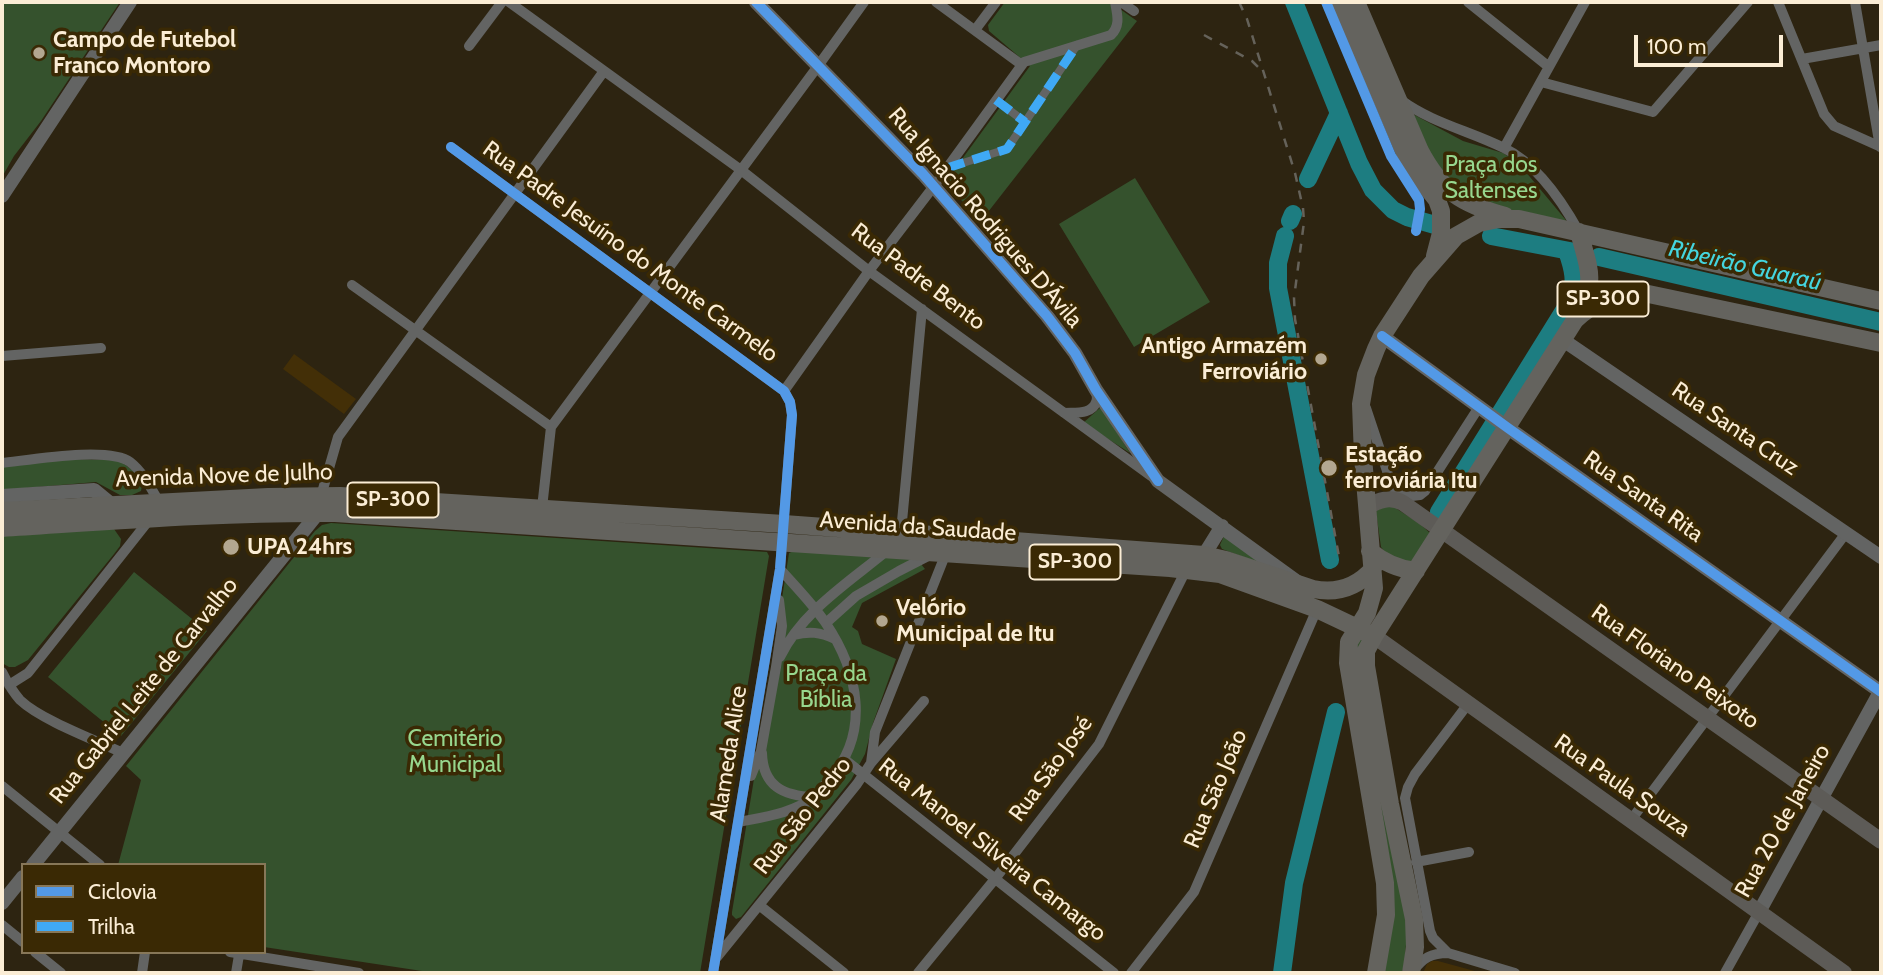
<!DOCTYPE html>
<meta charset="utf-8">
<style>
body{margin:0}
#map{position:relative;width:1883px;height:975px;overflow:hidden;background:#2d2411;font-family:Cabin,sans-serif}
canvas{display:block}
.frame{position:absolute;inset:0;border:4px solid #fbedd5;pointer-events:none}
.legend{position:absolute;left:21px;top:863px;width:245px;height:91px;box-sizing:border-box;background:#3a2904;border:2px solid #877758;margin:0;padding:9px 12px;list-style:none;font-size:21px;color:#fbedd5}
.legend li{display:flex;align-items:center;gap:14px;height:35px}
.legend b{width:35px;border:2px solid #877758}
.scale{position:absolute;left:1634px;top:35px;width:149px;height:32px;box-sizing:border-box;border:4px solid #fbedd5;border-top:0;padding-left:9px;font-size:21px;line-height:24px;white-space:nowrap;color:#fbedd5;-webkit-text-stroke:5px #3a2904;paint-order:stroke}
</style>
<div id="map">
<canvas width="1883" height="975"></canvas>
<div class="frame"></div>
<ul class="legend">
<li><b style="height:9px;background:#5399e6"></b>Ciclovia</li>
<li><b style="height:9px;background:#3fa9f5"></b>Trilha</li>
</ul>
<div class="scale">100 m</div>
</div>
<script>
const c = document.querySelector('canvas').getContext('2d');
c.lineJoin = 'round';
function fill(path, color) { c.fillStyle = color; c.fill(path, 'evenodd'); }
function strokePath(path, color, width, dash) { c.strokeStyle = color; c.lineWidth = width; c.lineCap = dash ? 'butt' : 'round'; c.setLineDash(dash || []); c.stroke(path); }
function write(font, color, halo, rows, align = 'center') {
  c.font = font + ' Cabin,sans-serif'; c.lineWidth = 7; c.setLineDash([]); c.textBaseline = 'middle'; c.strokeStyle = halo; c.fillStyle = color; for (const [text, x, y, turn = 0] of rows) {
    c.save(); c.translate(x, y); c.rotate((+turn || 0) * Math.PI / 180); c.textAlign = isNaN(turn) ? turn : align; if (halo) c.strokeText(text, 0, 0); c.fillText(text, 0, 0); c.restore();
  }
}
fill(new Path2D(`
 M 294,354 L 356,399 L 344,414 L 283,369 Z
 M 1432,961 L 1438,961 L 1482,973 L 1423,973 L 1427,964 Z`), '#432f07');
fill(new Path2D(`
 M 2,2 L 120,2 L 41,121 L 14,156 L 2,177 Z
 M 1005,2 L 1110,2 L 1137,21 L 981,221 L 946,184 L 946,181 L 1030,66 L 989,31 L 988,25 Z
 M 1409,112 L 1463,141 L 1503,153 L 1520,165 L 1565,219 L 1569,225 L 1492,207 L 1466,196 L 1434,166 Z
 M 1135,178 L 1210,302 L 1134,347 L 1059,224 Z
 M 1101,407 L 1130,453 L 1083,423 Z
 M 65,459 L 119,460 L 141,477 L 142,485 L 141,491 L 132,495 L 120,495 L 96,482 L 2,490 L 2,466 Z
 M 1389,504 L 1419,523 L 1431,534 L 1412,565 L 1388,556 L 1381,547 L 1376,512 L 1381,505 Z
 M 331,523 L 767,552 L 769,556 L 700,973 L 435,973 L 264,947 L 264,865 L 118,865 L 141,780 L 126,766 L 315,531 L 322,525 Z
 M 114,529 L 121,539 L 120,546 L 114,554 L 28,660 L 15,667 L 9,667 L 2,663 L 2,535 Z
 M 1224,536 L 1261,560 L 1257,562 L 1222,549 L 1220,545 Z
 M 796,550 L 916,558 L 925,569 L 862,603 L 852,627 L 858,631 L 862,644 L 896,659 L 873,723 L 865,754 L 851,780 L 741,917 L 736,919 L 732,915 L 732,912 L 753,785 L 789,553 Z
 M 134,572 L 207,631 L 121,736 L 48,677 Z
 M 1360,633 L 1363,634 L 1407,928 L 1405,961 L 1402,973 L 1383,973 L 1389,939 L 1353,660 Z`), '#35522d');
strokePath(new Path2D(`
 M 1294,2 L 1359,163 L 1373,190 L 1393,210 L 1407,217 L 1435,225
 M 1308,179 L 1339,113
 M 1290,221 L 1293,214
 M 1285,236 L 1278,263 L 1278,288 L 1330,560
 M 1491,236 L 1575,252
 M 1599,257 L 1881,322
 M 1439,512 L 1570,301 C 1576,281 1574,271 1567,251
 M 1282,973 L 1294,883 L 1336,712`), '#1d7d81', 18);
strokePath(new Path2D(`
 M 996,100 L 1025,122
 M 947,168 L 1007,149 L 1077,45`), '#636463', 8);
strokePath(new Path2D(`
 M 509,2 L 741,170 L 869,271 L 1151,476
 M 936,2 L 1022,65
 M 1121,2 L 1134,11
 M 1468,2 L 1549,67
 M 1778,2 L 1824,114 L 1834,126 L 1881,147
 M 1855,2 L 1880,147
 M 975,30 L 996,2
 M 469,46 L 502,2
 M 1802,59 L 1881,45
 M 1541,82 L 1653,112 L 1748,2
 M 1401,100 C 1432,123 1470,131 1504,148 C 1537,164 1562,201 1579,232
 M 451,147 L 784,391 L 790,402 L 792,415 L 780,569 L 713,973
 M 1504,148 L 1585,2
 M 352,285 L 551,427
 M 2,356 L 101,348
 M 784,391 L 869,271 L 934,186 L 1024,62 L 1111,35 C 1121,25 1117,14 1115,2
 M 1366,408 L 1391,483 L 1395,490 L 1405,497
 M 1064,413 C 1074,412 1092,415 1096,402 C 1098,398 1096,394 1096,390
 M 2,463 C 30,460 109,446 130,462 C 143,472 151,488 159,502
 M 321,496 L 338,437 L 604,71
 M 1396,498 L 1420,495 L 1425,491 L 1479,407
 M 542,508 L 551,427 L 818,66 L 864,2
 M 901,532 L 922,309
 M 826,623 L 856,596 L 899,571 L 932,554
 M 794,635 C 809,631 820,632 835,639
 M 780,657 C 803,610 851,581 889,549
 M 2,672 C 7,682 13,692 20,700 C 41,720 95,740 123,753
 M 9,685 L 28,673 L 150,519
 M 762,753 C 763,786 783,796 814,797
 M 844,759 L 1114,973
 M 871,763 L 875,732 L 946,553
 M 751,776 L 761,751 L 776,667 L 782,626 L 779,600
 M 2,786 L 100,865
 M 1631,820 L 1846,533
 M 739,822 C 764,817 794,813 814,797 C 820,792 824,785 829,780 C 871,733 859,672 825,622 C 812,603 795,586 780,569
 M 1416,862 L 1469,852
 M 759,905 L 844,973
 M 2,925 L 23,942
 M 35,952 L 61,973
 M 230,952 L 359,973
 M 1448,953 L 1433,938 L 1430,931 L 1405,798 L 1408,787 L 1415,774 L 1468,704
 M 717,957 L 857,784 L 871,763 L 924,701
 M 1413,971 C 1423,958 1431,953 1448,953 L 1515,973
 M 142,973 L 145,952
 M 236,973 L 239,955
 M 918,973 L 995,879 L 1099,744 L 1186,570
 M 1131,973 L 1194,892 L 1317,609
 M 1725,973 L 1759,912`), '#636463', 10);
strokePath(new Path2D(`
 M 756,2 L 923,174 L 1047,316 L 1075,353 L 1096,390 L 1158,481 L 1296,581
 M 2,196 L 130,2
 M 1382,336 L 1508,428 L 1881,692
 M 1563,340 L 1881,557
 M 2,496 L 94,490 L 111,504
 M 1197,561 L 1204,555 L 1222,526
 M 33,865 L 318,513
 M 2,903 L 23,877
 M 1759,912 L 1881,690`), '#636463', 14);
strokePath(new Path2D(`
 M 1367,507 C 1379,500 1390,496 1403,503 L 1881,841
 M 1374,636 L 1844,973`), '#5d5b57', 16);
strokePath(new Path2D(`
 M 1340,2 L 1404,151 L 1417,175 L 1437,200 L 1441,211 L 1441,233 L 1435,256
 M 1356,2 L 1420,151 C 1441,191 1462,204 1505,216
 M 1577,317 C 1596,278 1590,273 1579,232
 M 2,511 L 268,497 L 340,496 L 784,524 L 1204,555 L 1226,560 L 1313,589 C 1337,594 1357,587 1373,569
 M 2,528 C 113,521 224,512 335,513 L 1170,568 L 1220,574 L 1317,609 L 1374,636
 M 1370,551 C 1384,563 1398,569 1416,571
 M 1376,973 L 1386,915 L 1385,883 L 1348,663 L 1349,642 L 1367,613 L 1374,588 L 1363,457 L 1361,404 L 1366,375 L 1376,349 L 1382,336 L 1421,276 L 1456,236 L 1479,223 L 1498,219 L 1519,219 L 1881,301
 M 1411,973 L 1415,947 L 1414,919 L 1390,804 L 1366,666 L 1366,651 L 1374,636 L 1575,320 C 1593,303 1613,292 1639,292 L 1881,343`), '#64635e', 18);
strokePath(new Path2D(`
 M 1239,2 L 1247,19 L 1295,173 L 1303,208 L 1304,222 L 1294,298 L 1295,319 L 1340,562
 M 1204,35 L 1252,61 L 1262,71`), '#65625a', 2.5, [9, 9]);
strokePath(new Path2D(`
 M 996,100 L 1025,122
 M 947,168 L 1007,149 L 1077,45`), '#3fa9f5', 9, [18, 9]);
strokePath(new Path2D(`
 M 756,2 L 923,174 L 1047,316 L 1075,353 L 1096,390 L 1158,481
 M 1326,2 L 1391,156 L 1419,200 L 1420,209 L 1416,231
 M 451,147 L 784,391 L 790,402 L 792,415 L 780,569 L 713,973
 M 1382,336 L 1508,428 L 1881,692`), '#5399e6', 10);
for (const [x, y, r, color] of [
 [39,53,7,"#b3a790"],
 [1321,359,7,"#b3a790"],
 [1329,468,9,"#b3a790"],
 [231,547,9,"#b3a790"],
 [882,621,7,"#b3a790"]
]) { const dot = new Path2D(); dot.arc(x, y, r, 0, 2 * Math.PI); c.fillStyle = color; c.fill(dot); strokePath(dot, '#3a2904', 2.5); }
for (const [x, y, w] of [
 [1603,299,91],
 [393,500,91],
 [1075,562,91]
]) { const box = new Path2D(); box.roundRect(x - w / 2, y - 17.5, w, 35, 5); c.fillStyle = '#3a2904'; c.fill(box); strokePath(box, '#fbedd5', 2); }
write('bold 21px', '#fbedd5', null, [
 ["SP-300",1603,299],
 ["SP-300",393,500],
 ["SP-300",1075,562]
]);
write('bold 23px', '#fbedd5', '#3a2904', [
 ["Campo de Futebol",53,40],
 ["Franco Montoro",53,66],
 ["Antigo Armazém",1307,346,"right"],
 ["Ferroviário",1307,372,"right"],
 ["Estação",1345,455],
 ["ferroviária Itu",1345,481],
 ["UPA 24hrs",247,547],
 ["Velório",896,608],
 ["Municipal de Itu",896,634]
], 'left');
write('23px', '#97d78e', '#3a2904', [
 ["Praça dos",1491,165],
 ["Saltenses",1491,191],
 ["Praça da",826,674],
 ["Bíblia",826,700],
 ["Cemitério",455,739],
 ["Municipal",455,765]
]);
write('23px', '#fbedd5', '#3a2904', [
 ["Rua Ignacio Rodrigues D'Ávila",985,218,49],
 ["Rua Padre Jesuíno do Monte Carmelo",630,252,36],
 ["Rua Padre Bento",918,277,37],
 ["Rua Santa Cruz",1735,429,34],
 ["Avenida Nove de Julho",224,476,-2],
 ["Rua Santa Rita",1643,497,35],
 ["Avenida da Saudade",918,527,4],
 ["Rua Floriano Peixoto",1675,667,35],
 ["Rua Gabriel Leite de Carvalho",144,691,-51],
 ["Alameda Alice",729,754,-81],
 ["Rua São José",1051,769,-54],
 ["Rua Paula Souza",1622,786,35],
 ["Rua São João",1216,789,-67],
 ["Rua São Pedro",803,816,-52],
 ["Rua 20 de Janeiro",1783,821,-61],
 ["Rua Manoel Silveira Camargo",992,850,38]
]);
write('italic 24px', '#44d5de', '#3a2904', [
 ["Ribeirão Guaraú",1745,266,13]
]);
</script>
